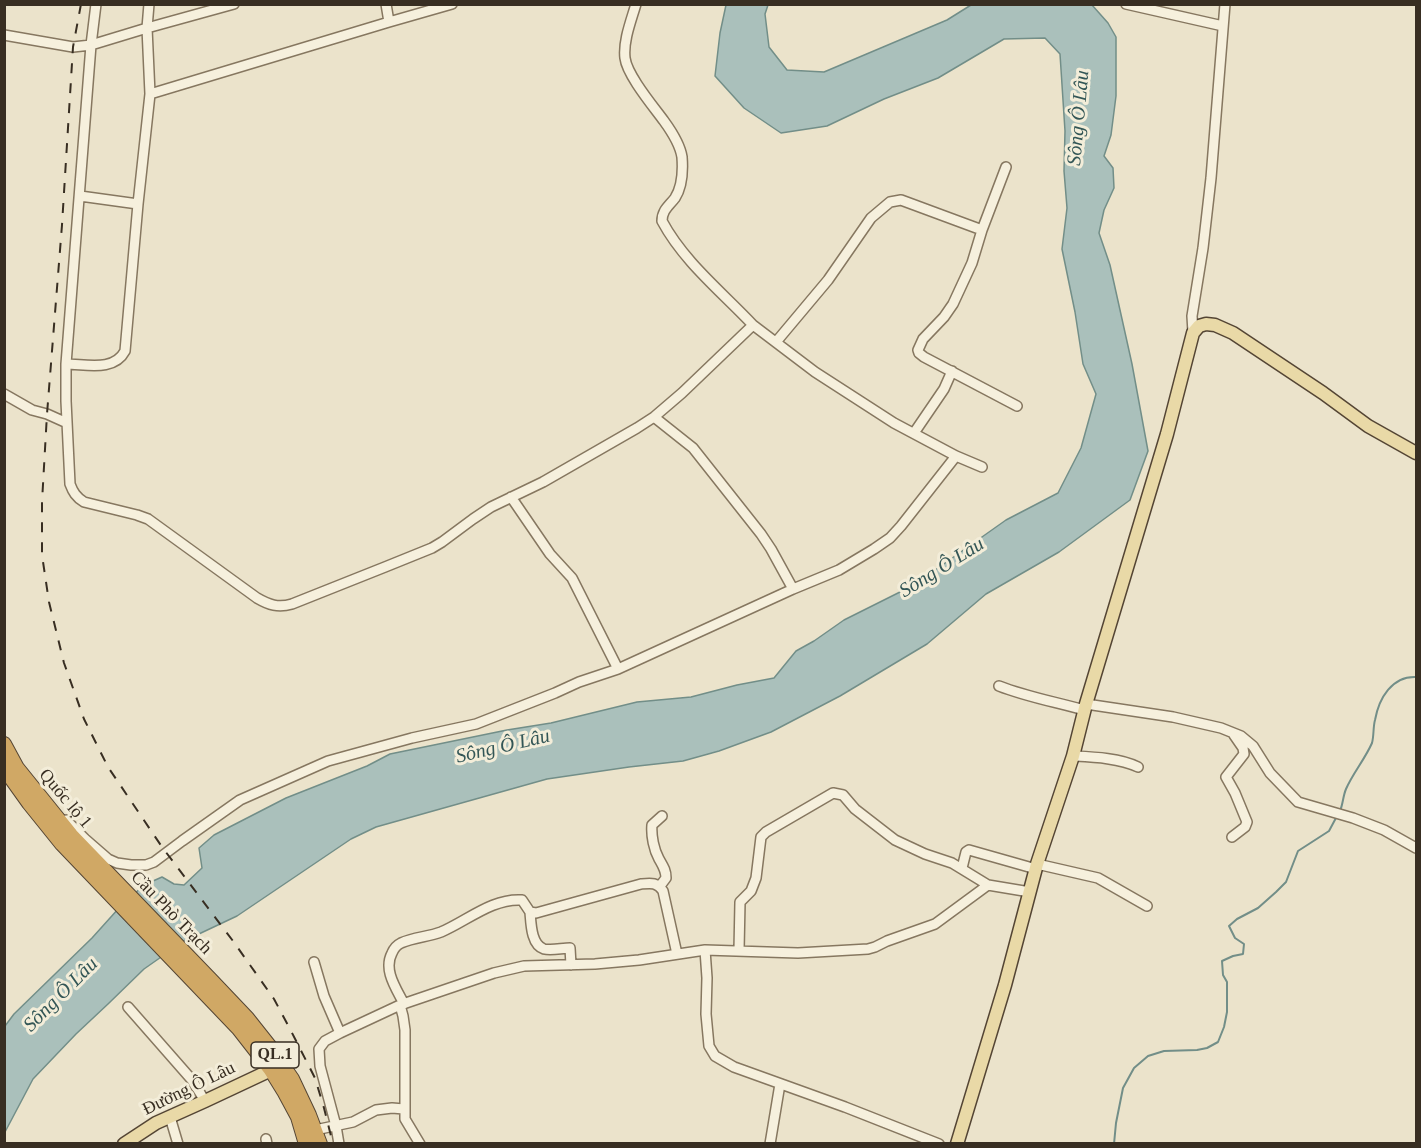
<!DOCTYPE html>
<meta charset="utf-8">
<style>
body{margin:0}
#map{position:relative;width:1421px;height:1148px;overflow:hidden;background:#ebe3cb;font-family:"Times New Roman",serif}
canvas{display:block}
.frame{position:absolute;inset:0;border:6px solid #382e22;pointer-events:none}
</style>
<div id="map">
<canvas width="1421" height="1148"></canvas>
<div class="frame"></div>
</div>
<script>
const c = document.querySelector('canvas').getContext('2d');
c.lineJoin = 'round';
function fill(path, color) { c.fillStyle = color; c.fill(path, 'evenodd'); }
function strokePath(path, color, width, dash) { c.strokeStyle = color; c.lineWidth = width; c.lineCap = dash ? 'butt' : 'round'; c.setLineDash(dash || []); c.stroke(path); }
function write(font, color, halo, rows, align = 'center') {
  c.font = font + ' "Times New Roman",serif'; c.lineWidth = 6; c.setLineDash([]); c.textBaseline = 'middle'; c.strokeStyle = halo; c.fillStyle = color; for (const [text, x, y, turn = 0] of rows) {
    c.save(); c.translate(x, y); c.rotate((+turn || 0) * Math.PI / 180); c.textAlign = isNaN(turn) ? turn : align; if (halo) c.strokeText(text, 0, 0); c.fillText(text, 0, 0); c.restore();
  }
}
const water = new Path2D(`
 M 726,5 L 768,5 L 765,14 L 769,47 L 787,70 L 824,72 L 947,20 L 971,5 L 1092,5 L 1108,23 L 1116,37 L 1116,96 L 1111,135 L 1104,156 L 1113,168 L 1114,188 L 1104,210 L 1099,233 L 1110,265 L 1132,364 L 1148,451 L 1130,500 L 1059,552 L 986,594 L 927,644 L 840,696 L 771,732 L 719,751 L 683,761 L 629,767 L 547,779 L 376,827 L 351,839 L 237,916 L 184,941 L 144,969 L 108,1004 L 76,1034 L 33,1079 L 5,1132 L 5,1026 L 14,1014 L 92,938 L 119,908 L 144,885 L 162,877 L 174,884 L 184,885 L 202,868 L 199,848 L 214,835 L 286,798 L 367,766 L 390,754 L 507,730 L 551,723 L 637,702 L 691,697 L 737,685 L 774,678 L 796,651 L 814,641 L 844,620 L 914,585 L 1006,520 L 1058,493 L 1081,448 L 1096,394 L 1083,364 L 1075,312 L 1062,249 L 1067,208 L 1064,171 L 1065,131 L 1060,54 L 1045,38 L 1004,39 L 938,78 L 884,99 L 827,126 L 781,133 L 744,108 L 715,76 L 720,33 Z`);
fill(water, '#aac0bb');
strokePath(water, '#728e88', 1.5);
strokePath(new Path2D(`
 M 1340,811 C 1343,804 1343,796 1346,789 C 1353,773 1365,759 1372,743 C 1374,736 1373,727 1375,720 C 1379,698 1392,676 1416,677
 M 1114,1144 L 1116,1123 L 1123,1088 L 1134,1068 L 1148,1056 L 1164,1051 L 1197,1050 L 1207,1048 L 1218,1042 L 1224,1027 L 1227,1012 L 1227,982 L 1223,975 L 1222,961 L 1233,956 L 1243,954 L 1244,944 L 1235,938 L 1229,926 L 1237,919 L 1258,908 L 1276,892 L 1286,882 L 1298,851 L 1329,831 L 1337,816`), '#728e88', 2);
const minor = new Path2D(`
 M 96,4 L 91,45 L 66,364 L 66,401 L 70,484 C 73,492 76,497 84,502 L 137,515 L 148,519 L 257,598 C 269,605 278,608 292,604 L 385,567 L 432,548 L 442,542 L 473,519 L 491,507 L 543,482 L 637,428 L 654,417 L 682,393 L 753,325 C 722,292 684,262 662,221 C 662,210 669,206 675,198 C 682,187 683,170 682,157 C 680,144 672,132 664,121 C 653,106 627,75 625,58 C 623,41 631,21 636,4
 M 386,4 L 389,22
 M 1126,4 L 1223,26
 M 4,35 L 73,47 L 91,45 L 147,28 L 234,4
 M 150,94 L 389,22 L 452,4
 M 1006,167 L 982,230 L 972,263 L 953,304 L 944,317 L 923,339 L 918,350 L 919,353 L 924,357 L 1017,406
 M 80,196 L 138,204
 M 753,325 L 815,372 L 894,423 L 956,456 L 982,467
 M 1193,333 L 1192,316 L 1203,248 L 1211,178 L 1225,4
 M 776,342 L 828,280 L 871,218 L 890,202 L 901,200 L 982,230
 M 66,364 C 86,364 114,372 125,351 L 138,204 L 150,94 L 147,28 L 149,4
 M 4,394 L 32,410 L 47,414 L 67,423
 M 654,417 L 693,448 L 761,534 L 771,549 L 793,589
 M 914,433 L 944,389 L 952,371
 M 511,497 L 550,554 L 572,578 L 618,669
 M 999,686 C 1027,697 1056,702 1084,710
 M 1086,704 L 1173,717 L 1221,728 L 1241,736 L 1253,746 L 1270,773 L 1298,802 L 1353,818 L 1384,830 L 1416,848
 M 1073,756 C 1093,757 1120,758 1138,767
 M 66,820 L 85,839 L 108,859 L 117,863 L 131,865 L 146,865 L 154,862 L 182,841 L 240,800 L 328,761 L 412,738 L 476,724 L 555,693 L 579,682 L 618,669 L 793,589 L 839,570 L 874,549 L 890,538 L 901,526 L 956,456
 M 1232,837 L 1245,827 L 1247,822 L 1235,793 L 1226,777 L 1244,754 L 1243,748 L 1234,735
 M 1037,864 L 1098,878 L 1147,906
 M 962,868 L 966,852 L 969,850 L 1036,869
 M 660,886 L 666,878 C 666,870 663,866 659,859 C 654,850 651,836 652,825 L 662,816
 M 530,912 C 531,923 531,945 544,949 C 552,951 562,948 570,948 L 571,965
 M 705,950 L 707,978 L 706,1014 L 709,1046 L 715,1056 L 734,1067 L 845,1107 L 939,1144
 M 739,950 L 740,902 L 751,891 L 756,878 L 761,837 L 766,832 L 833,793 L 843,795 L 855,809 L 895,840 L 925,854 L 952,863 L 988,885
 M 314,962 L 324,996 L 340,1033
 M 404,1004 C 396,988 383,970 392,953 C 394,948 397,945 401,943 C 414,937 428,937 441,932 C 467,921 492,898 522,900 L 530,912 L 536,913 L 641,884 C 651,883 657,882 663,891 L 677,954
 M 400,1005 L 403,1016 L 405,1030 L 405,1119 L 420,1144
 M 128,1007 L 192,1080 L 205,1101
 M 170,1117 L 178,1144
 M 315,1130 L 353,1122 L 376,1110 L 392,1108 L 404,1109
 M 266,1139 L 267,1144
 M 339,1144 L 336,1126 L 320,1066 L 319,1049 L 325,1041 L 340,1033 L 400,1005 L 494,973 L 524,966 L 595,964 L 639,960 L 705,950 L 798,953 L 868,949 L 875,947 L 887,941 L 935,924 L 988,885 L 1030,892
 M 770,1144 L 780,1084`);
const major = new Path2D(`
 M 124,1144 L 156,1123 L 205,1101 L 271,1070
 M 957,1144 L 1005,985 L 1037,864 L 1073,756 L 1086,704 L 1167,434 L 1193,333 L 1199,326 L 1206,324 L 1215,325 L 1233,333 L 1323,393 L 1368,426 L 1416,453`);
const highway = new Path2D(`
 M 4,744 L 17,768 L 71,835 L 210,979 L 247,1018 L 270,1047 L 292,1079 L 309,1115 L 320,1144
 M 4,768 L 29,803 L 62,844 L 239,1029 L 271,1070 L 284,1091 L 298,1117 L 306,1144`);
strokePath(minor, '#867760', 12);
strokePath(major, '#544534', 15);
strokePath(highway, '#544534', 16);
strokePath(minor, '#f6f0dd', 9);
strokePath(major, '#e9d9a7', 12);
strokePath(highway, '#d0a865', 14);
strokePath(new Path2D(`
 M 81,4 L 73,47 L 62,225 L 47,414 L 42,502 L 42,555 L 49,602 L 64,663 L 84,719 L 108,767 L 162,847 L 233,941 L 274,999 L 290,1029 L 315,1078 L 324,1108 L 333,1144`), '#382e22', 2, [10, 10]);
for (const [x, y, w] of [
 [275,1055,48]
]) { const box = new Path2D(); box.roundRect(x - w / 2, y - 13, w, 26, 4.5); c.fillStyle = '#f3edd9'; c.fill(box); strokePath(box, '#382e22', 1.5); }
write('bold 16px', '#382e22', null, [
 ["QL.1",275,1055]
]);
write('18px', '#382e22', '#f3edd9', [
 ["Quốc lộ 1",65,799,50],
 ["Cầu Phò Trạch",171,913,46],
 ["Đường Ô Lâu",189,1089,-26]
]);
write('italic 20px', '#335656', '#f3edd9', [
 ["Sông Ô Lâu",1079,118,-85],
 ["Sông Ô Lâu",942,568,-32],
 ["Sông Ô Lâu",503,747,-13],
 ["Sông Ô Lâu",61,995,-45]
]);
</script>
